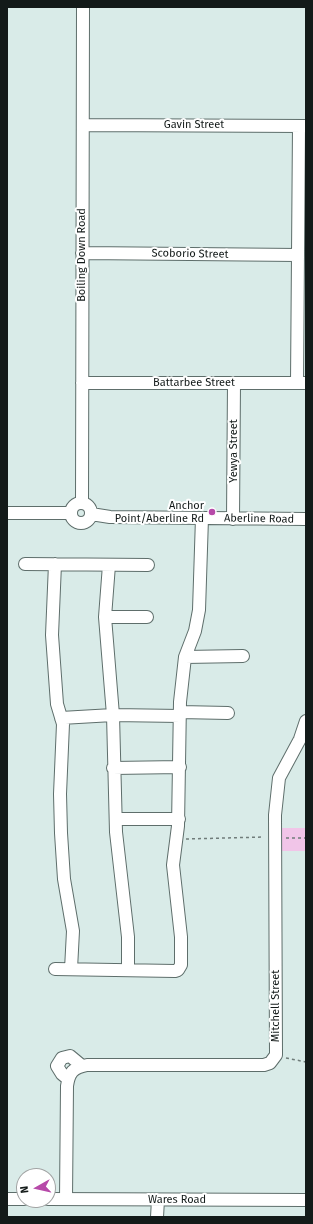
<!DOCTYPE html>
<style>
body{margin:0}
#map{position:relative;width:313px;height:1224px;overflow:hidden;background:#d9ebe8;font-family:"Fira Sans",sans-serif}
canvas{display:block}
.frame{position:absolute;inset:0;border:8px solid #131a19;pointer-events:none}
.north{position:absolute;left:16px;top:1168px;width:40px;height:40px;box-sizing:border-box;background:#fff;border:1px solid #a1a3a3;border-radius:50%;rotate:262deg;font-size:11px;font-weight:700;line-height:16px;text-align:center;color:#131a19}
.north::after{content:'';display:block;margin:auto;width:14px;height:18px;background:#b74aa9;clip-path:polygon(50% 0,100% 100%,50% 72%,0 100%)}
</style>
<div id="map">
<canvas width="313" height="1224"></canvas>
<div class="frame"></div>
<div class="north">N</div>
</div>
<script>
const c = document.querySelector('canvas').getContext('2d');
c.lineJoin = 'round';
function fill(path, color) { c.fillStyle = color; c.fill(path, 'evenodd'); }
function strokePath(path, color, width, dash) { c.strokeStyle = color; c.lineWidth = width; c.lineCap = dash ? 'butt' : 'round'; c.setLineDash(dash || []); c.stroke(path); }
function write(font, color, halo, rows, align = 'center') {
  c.font = font + ' "Fira Sans",sans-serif'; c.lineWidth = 4; c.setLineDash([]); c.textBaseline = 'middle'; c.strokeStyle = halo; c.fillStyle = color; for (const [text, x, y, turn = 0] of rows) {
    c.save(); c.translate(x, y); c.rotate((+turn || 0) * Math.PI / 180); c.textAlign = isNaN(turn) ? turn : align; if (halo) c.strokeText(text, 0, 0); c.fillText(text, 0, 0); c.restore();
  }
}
fill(new Path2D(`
 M 275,828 L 306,828 L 306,854 L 305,851 L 275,851 Z`), '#f1c5e8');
const minor = new Path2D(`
 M 83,125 L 306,126
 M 82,253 L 298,255
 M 82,383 L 306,383
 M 297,383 L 299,126
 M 82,502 L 83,7
 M71 513a10 10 0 1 1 20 0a10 10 0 1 1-20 0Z
 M 7,513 L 71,513
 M 91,514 L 110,517 L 306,519
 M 233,519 L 234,383
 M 25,564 L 148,565
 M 55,564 L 52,635 L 57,704 L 63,724 L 60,794 L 61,833 L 64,879 L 73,931 L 71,969
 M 109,565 L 105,617 L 113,715 L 116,832 L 128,937 L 128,970
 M 105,617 L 147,617
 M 185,657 L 243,656
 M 180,712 L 228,713
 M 61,718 L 113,715 L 180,716
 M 113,768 L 180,767
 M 116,819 L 179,819
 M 55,969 L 175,971 L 178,970 L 181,965 L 181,937 L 173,865 L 178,826 L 180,702 L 185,657 L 195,631 L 199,610 L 202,518
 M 68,1079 L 62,1074 L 57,1066 L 62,1058 L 70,1056 L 82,1066
 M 7,1199 L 24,1199
 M 48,1199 L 306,1200
 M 66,1199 L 67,1086 C 69,1072 73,1068 87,1065 L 264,1065 L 270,1063 L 276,1055 L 275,815 L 279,778 L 300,739 L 306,721
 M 157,1217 L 158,1200`);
strokePath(minor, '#5e6e6b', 14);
strokePath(new Path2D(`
 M 286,838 L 306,838
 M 186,839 L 264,837
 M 286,1058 L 306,1062`), '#707c7a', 1.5, [3, 3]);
strokePath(minor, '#fff', 12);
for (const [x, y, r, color] of [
 [212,512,4,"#b74aa9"]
]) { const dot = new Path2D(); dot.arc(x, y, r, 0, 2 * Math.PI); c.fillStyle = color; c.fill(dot); strokePath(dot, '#fff', 1.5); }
write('11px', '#131a19', '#fff', [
 ["Gavin Street",194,125],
 ["Scoborio Street",190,254,1],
 ["Boiling Down Road",82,255,-90],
 ["Battarbee Street",194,383],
 ["Yewya Street",234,451,-90],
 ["Aberline Road",259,519,1],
 ["Mitchell Street",276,1006,-90],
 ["Wares Road",177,1200]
]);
write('11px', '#131a19', '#fff', [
 ["Anchor",204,506],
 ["Point/Aberline Rd",204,519]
], 'right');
</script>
